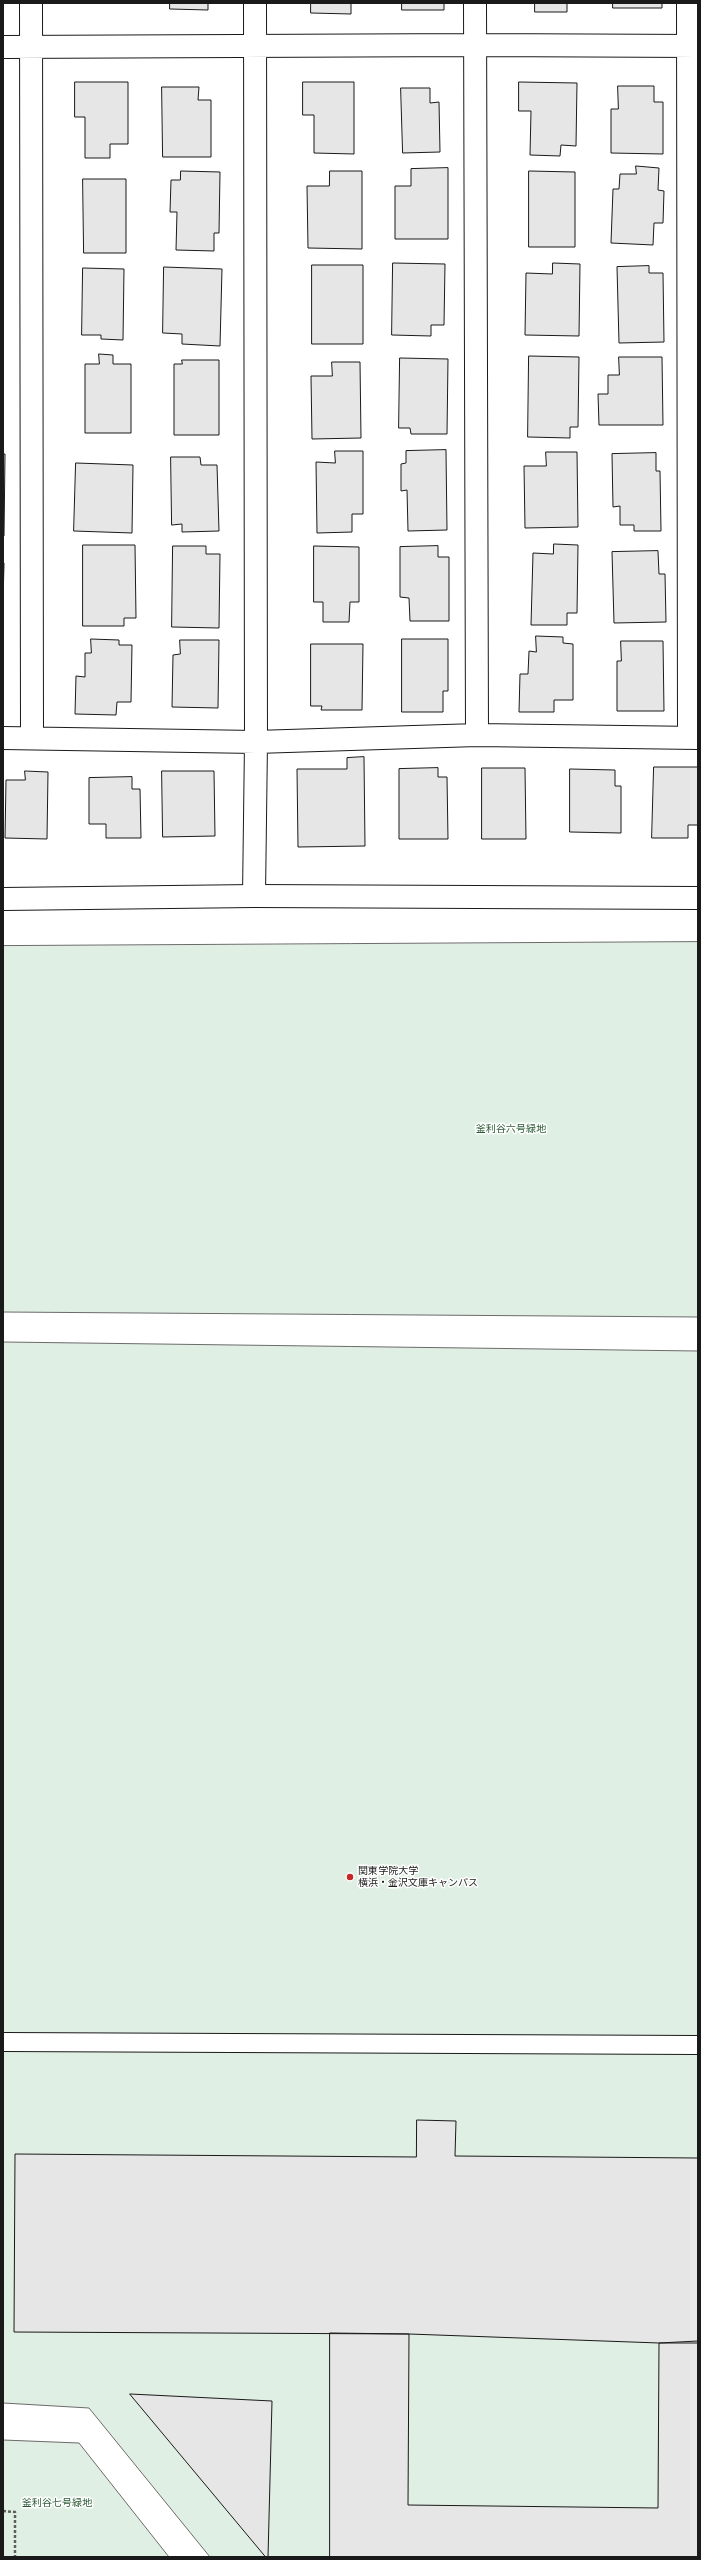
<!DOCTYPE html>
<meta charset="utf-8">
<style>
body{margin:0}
#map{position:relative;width:701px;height:2560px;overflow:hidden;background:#fff;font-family:Mulish,sans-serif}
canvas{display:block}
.frame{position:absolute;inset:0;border:4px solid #1a1a1a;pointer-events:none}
</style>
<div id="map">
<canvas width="701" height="2560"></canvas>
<div class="frame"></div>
</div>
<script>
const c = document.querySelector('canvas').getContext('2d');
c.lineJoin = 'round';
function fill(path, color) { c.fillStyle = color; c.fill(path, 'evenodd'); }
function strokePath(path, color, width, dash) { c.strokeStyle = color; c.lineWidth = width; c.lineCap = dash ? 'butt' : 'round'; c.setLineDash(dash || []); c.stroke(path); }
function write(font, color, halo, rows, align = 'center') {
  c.font = font + ' Mulish,"Noto Sans JP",sans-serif'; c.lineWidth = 3; c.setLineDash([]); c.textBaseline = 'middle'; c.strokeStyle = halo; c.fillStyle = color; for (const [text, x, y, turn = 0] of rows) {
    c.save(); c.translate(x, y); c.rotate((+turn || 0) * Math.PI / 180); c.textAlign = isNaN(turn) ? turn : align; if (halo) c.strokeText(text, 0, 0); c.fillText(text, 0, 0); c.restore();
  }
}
const green = new Path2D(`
 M 698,942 L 698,1317 L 3,1312 L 3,946 Z
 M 3,1342 L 698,1351 L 698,2557 L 210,2557 L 89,2408 L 3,2403 Z
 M 3,2440 L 79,2443 L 169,2557 L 3,2557 Z`);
fill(green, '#e0efe3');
strokePath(green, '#6a6a6a', 1);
const building = new Path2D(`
 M 170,3 L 208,3 L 208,10 L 170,9 Z
 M 311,3 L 351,3 L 351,14 L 311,13 Z
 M 402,3 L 444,3 L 444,10 L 402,10 Z
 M 535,3 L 567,3 L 567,12 L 535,12 Z
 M 613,3 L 662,3 L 662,8 L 613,8 Z
 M 75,82 L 128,82 L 128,144 L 110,144 L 110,158 L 85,158 L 85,117 L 75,117 Z
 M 303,82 L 354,82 L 354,154 L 314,153 L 314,115 L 303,115 Z
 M 519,82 L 577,83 L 576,146 L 561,145 L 560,156 L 530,155 L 531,111 L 519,111 Z
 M 618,86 L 654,86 L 654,102 L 663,102 L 663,154 L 611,153 L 611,109 L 618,109 Z
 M 162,87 L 199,87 L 198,100 L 211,100 L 211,157 L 163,157 Z
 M 401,88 L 430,88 L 430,103 L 439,102 L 440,152 L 403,153 Z
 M 636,166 L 659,168 L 658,190 L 664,191 L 663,223 L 654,223 L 653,245 L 611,243 L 613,189 L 619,189 L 620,174 L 636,174 Z
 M 448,168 L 448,239 L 395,239 L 395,186 L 411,186 L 411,169 Z
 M 181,171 L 220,172 L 219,233 L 214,233 L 214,251 L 176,250 L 177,212 L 170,212 L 171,180 L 180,180 Z
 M 330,171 L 362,171 L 362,249 L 308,248 L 307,186 L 329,186 Z
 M 529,171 L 575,172 L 575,247 L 529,247 Z
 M 83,179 L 126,179 L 126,253 L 84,253 Z
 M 393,263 L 445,264 L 444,325 L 431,325 L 431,336 L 392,335 Z
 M 553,263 L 580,264 L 579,336 L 525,335 L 526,273 L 552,274 Z
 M 312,265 L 363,265 L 363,344 L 312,344 Z
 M 649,266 L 649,273 L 663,273 L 664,342 L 619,343 L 617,267 Z
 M 164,267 L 222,269 L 220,346 L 182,344 L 182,334 L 163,333 Z
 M 83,268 L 124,269 L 123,340 L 101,339 L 101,335 L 82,335 Z
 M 99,354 L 113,355 L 113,364 L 131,364 L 131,433 L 85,433 L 85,364 L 99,364 Z
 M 529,356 L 579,357 L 578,427 L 570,427 L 570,438 L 528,437 Z
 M 619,357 L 662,357 L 663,425 L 599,425 L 598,394 L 608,394 L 608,375 L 619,375 Z
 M 400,358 L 448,359 L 447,434 L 411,434 L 410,428 L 399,428 Z
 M 182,360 L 219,360 L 219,435 L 174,435 L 174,364 L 182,364 Z
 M 332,362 L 360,362 L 361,438 L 312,439 L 311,376 L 332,376 Z
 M 446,450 L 447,530 L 408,531 L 407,490 L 401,491 L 401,464 L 406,463 L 406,451 Z
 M 335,451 L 363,451 L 363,514 L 352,514 L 352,532 L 317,533 L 316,462 L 335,463 Z
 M 546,452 L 577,452 L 578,527 L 525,528 L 524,466 L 546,466 Z
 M 656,453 L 656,471 L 660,471 L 661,531 L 634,531 L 634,525 L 620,525 L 620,506 L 613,507 L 612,454 Z
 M 3,454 L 5,454 L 4,536 L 3,536 Z
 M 171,457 L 200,457 L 201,465 L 217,465 L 219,531 L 182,532 L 182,524 L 172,525 Z
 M 76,463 L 133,465 L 132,533 L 74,531 Z
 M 554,544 L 578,545 L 577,613 L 567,613 L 567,625 L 531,625 L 533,553 L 553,554 Z
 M 83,545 L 135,545 L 136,618 L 124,618 L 124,626 L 83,626 Z
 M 173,546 L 206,546 L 206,554 L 220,554 L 219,628 L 172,627 Z
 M 314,546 L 359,547 L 359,602 L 350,602 L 349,622 L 323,622 L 323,602 L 314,602 Z
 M 438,546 L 438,557 L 449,557 L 449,621 L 410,621 L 409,598 L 400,597 L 400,547 Z
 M 658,551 L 659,574 L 665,574 L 666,622 L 614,623 L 612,552 Z
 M 3,563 L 4,563 L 3,602 Z
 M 536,636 L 563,637 L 563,643 L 573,644 L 573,700 L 554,700 L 554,712 L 519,712 L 520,674 L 528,674 L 529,651 L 536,652 Z
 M 91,639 L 119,640 L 119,645 L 132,645 L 131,702 L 117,702 L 116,715 L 75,714 L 76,676 L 85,677 L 85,653 L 91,653 Z
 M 402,639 L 448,639 L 448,691 L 443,691 L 443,712 L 402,712 Z
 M 180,640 L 219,640 L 218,708 L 172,707 L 173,655 L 180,654 Z
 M 621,641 L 663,641 L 664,711 L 617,711 L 617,661 L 621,661 Z
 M 311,644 L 363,644 L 362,710 L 321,710 L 322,706 L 311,706 Z
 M 364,757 L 365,846 L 298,847 L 297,769 L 347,769 L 347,758 Z
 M 654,767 L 698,767 L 698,825 L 688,825 L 688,838 L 652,838 Z
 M 438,768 L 438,777 L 447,777 L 448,839 L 399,839 L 399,769 Z
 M 482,768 L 525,768 L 526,839 L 482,839 Z
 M 570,769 L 615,770 L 615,786 L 621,786 L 621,833 L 570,832 Z
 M 25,771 L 48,772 L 47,839 L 5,838 L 6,780 L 25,780 Z
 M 162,771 L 214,771 L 215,836 L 163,837 Z
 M 132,777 L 132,789 L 140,789 L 141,838 L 106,838 L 106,824 L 89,824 L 89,778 Z
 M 417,2120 L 456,2121 L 455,2156 L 698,2158 L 698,2341 L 659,2343 L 409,2334 L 14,2332 L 15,2154 L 416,2157 Z
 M 330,2333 L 409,2334 L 408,2505 L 658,2508 L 659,2343 L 698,2343 L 698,2557 L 330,2557 Z
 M 130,2394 L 272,2401 L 268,2557 L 266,2557 Z`);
fill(building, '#e6e6e6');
strokePath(building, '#1a1a1a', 1);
const service = new Path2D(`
 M 3,2042 L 698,2045`);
const minor = new Path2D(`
 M 31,3 L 32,738
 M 475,3 L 477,735
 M 688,3 L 689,738
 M 3,47 L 475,45 L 698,46
 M 3,738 L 256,742 L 477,735 L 698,738
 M 254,896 L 256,742 L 255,3`);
const tertiary = new Path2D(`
 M 3,899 L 254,896 L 698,898`);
strokePath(service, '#1a1a1a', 20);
strokePath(minor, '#1a1a1a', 24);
strokePath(tertiary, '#1a1a1a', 24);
strokePath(new Path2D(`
 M 3,2511 L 15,2512 L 15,2557`), '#5f5f5f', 2.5, [3, 2]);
strokePath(service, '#fff', 18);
strokePath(minor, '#fff', 22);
strokePath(tertiary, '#fff', 22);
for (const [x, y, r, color] of [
 [350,1877,4,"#c62828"]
]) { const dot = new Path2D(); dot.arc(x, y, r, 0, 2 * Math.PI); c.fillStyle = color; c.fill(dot); strokePath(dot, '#fff', 1.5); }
write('10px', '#2b5a34', '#fff', [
 ["釜利谷六号緑地",511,1129],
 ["釜利谷七号緑地",57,2503]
]);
write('10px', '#1a1a1a', '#fff', [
 ["関東学院大学",358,1871],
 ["横浜・金沢文庫キャンパス",358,1883]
], 'left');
</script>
